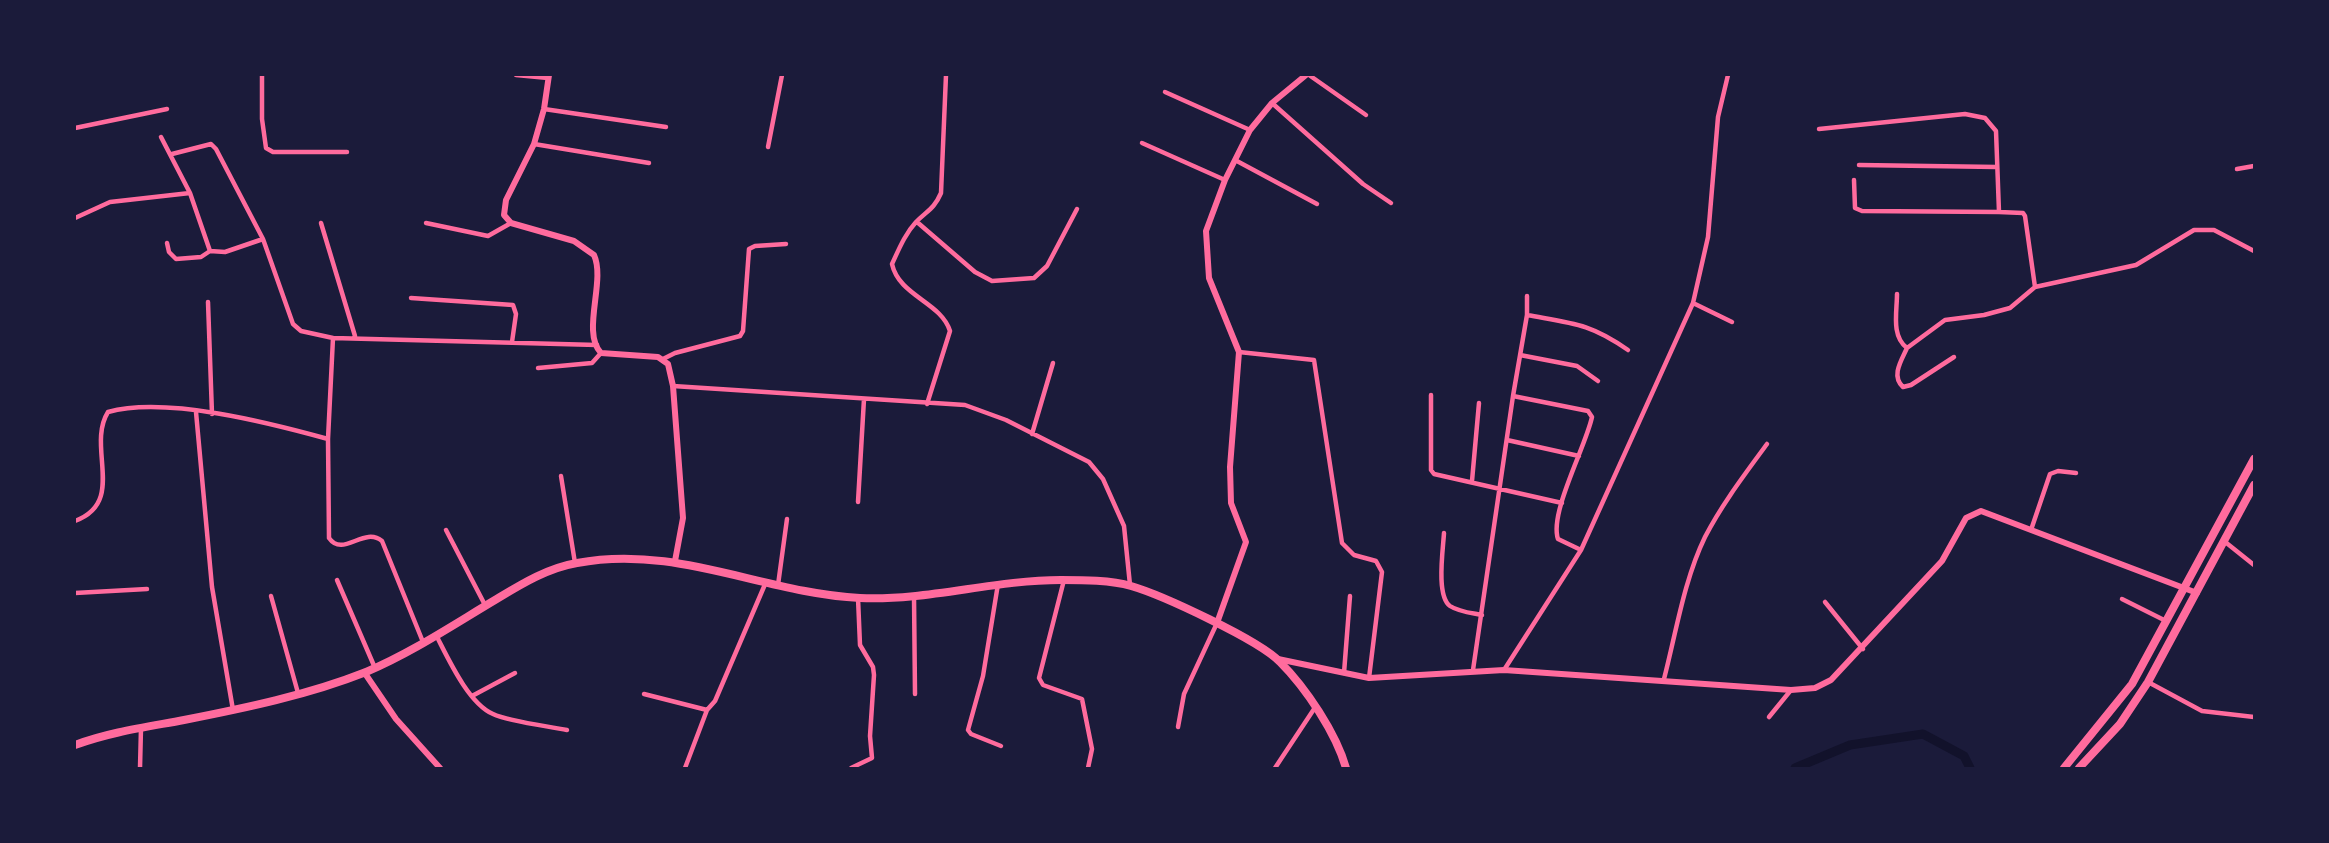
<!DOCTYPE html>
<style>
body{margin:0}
#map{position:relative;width:2329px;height:843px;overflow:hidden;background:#1b1b3a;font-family:Signika,sans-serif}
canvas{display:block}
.frame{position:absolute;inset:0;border:76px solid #1b1b3a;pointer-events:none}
</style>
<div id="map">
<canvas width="2329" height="843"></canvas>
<div class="frame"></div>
</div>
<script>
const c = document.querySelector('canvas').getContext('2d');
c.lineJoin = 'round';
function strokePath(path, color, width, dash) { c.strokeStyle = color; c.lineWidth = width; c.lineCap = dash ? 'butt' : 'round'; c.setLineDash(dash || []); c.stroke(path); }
strokePath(new Path2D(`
 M 1795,768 L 1850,745 L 1923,734 L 1964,756 L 1970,768`), '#12122b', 9);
strokePath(new Path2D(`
 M 262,75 L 262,119 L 266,148 L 273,152 L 347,152
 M 516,75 L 548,78
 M 1309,75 L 1366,115
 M 1165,92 L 1250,130
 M 1272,103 L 1363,184 L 1391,203
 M 544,109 L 666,127
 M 75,128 L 167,109
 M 1819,129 L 1965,114 L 1985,118 L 1996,131 L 1999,212 L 2023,213 L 2025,216 L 2035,287
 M 1142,143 L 1225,180
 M 534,144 L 649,163
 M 768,147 L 782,75
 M 172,154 L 211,144 L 216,149 L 263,239 L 293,324 L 301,331 L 333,338
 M 1235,160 L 1317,204
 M 1859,165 L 1997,167
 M 2237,169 L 2254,166
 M 1854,180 L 1855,208 L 1862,211 L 1999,212
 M 190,193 L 210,251 L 225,252 L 263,239
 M 75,218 L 110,202 L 190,193 L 161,137
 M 917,222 L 975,272 L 992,281 L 1034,278 L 1047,266 L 1077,209
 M 321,223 L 355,336
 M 426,223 L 488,236 L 511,223
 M 167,243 L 169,252 L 176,259 L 201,257 L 210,251
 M 1897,294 C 1897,312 1891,336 1907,348 L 1945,320 L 1984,315 L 2010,308 L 2035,287 L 2136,265 L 2194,230 L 2214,230 L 2254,251
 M 411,298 L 513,305 L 516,314 L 512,342
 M 208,302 L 212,414
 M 1693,303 L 1732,322
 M 1527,315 C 1571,323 1590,323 1628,350
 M 1907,348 C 1901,361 1891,376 1903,387 L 1911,385 L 1954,357
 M 1239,352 L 1314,360 L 1342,543 L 1354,555 L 1376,561 L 1382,572 L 1369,678
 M 1520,355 L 1577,366 L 1598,381
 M 663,359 L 675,353 L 740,336 L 743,331 L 749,249 L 755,246 L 786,244
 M 538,368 L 592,363 L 601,353
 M 673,386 L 965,405 L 1006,420 L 1089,462 L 1103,479 L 1124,526 L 1130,585
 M 1431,395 L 1431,470 L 1434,474 L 1562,503
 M 1513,396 L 1588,411 L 1592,417 C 1586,446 1549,513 1558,539 L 1581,550
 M 927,404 L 950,331 C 941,302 899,296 892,264 C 899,249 905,234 916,222 C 928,210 934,209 941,193 L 946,75
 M 196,412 L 212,587 L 233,710
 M 1032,434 L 1053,363
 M 1507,440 L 1579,456
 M 561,476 L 575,563
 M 1472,481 L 1479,403
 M 858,502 L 864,399
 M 75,521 C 127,502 86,447 108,412 C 166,396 270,423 328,439
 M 446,530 L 485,605
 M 2031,530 L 2050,474 L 2058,471 L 2076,473
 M 1444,533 C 1443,550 1436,596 1450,606 C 1459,612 1472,613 1482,615
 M 2224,541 L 2254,565
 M 337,580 L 375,668
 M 1064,580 L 1039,678 L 1043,685 L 1082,699 L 1092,749 L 1088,768
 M 998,584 L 983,676 L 968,730 L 971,734 L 1001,746
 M 778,585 L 787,519
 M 75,593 L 147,589
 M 271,596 L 298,693
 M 914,596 L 915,694
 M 2122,599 L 2166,621
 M 1825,602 L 1863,649
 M 436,635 C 448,658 468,703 493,714 C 510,722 548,726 567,730
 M 423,642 L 382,541 C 364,526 343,558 329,538 L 328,439 L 333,338 L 597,345
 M 1473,670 L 1513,396 L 1527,315 L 1527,296
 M 1504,670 L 1581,550 L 1693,303 L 1708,237 L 1718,117 L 1728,75
 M 1344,673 L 1350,596
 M 1664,679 C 1676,633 1684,580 1705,537 C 1722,504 1745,474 1767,444
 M 2148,682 L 2202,711 L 2254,717
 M 644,694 L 707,710
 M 472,696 L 515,673
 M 1769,717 L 1791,690
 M 1178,727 L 1184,694 L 1217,623
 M 140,768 L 141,728
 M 685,768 L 707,710 L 715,701 L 766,582
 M 851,768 L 872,758 L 870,736 L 874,675 L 873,667 L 860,645 L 858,598
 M 1275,768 L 1316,706`), '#ff6b9d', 4.5);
strokePath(new Path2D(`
 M 549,75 L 544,109 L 534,144 L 506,200 L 504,215 L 511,223 L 574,241 L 594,255 C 606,281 581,332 601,353 L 658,357 L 668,364 L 673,386 L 683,518 L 675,561
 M 1217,623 L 1246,542 L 1231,503 L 1230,467 L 1239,352 L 1209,278 L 1206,231 L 1225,180 L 1250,130 L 1272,103 L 1306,75
 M 1278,659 L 1369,678 L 1504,670 L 1791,690 L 1815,688 L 1831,680 L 1942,561 L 1966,518 L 1981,511 L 2197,593
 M 364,672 L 396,719 L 440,768`), '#ff6b9d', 6);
strokePath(new Path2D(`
 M 75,745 C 110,732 147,727 184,720 C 245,708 308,695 366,672 C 411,653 453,625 495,600 C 520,585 547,568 577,563 C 676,544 763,593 860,598 C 927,601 993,580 1061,580 C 1083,580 1111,580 1131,586 C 1162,595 1259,640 1280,662 C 1306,688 1336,733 1346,768`), '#ff6b9d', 8);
strokePath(new Path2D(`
 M 2064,768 L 2132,684 L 2254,459
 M 2079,768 L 2120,724 L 2148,682 L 2254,485`), '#ff6b9d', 8);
</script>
